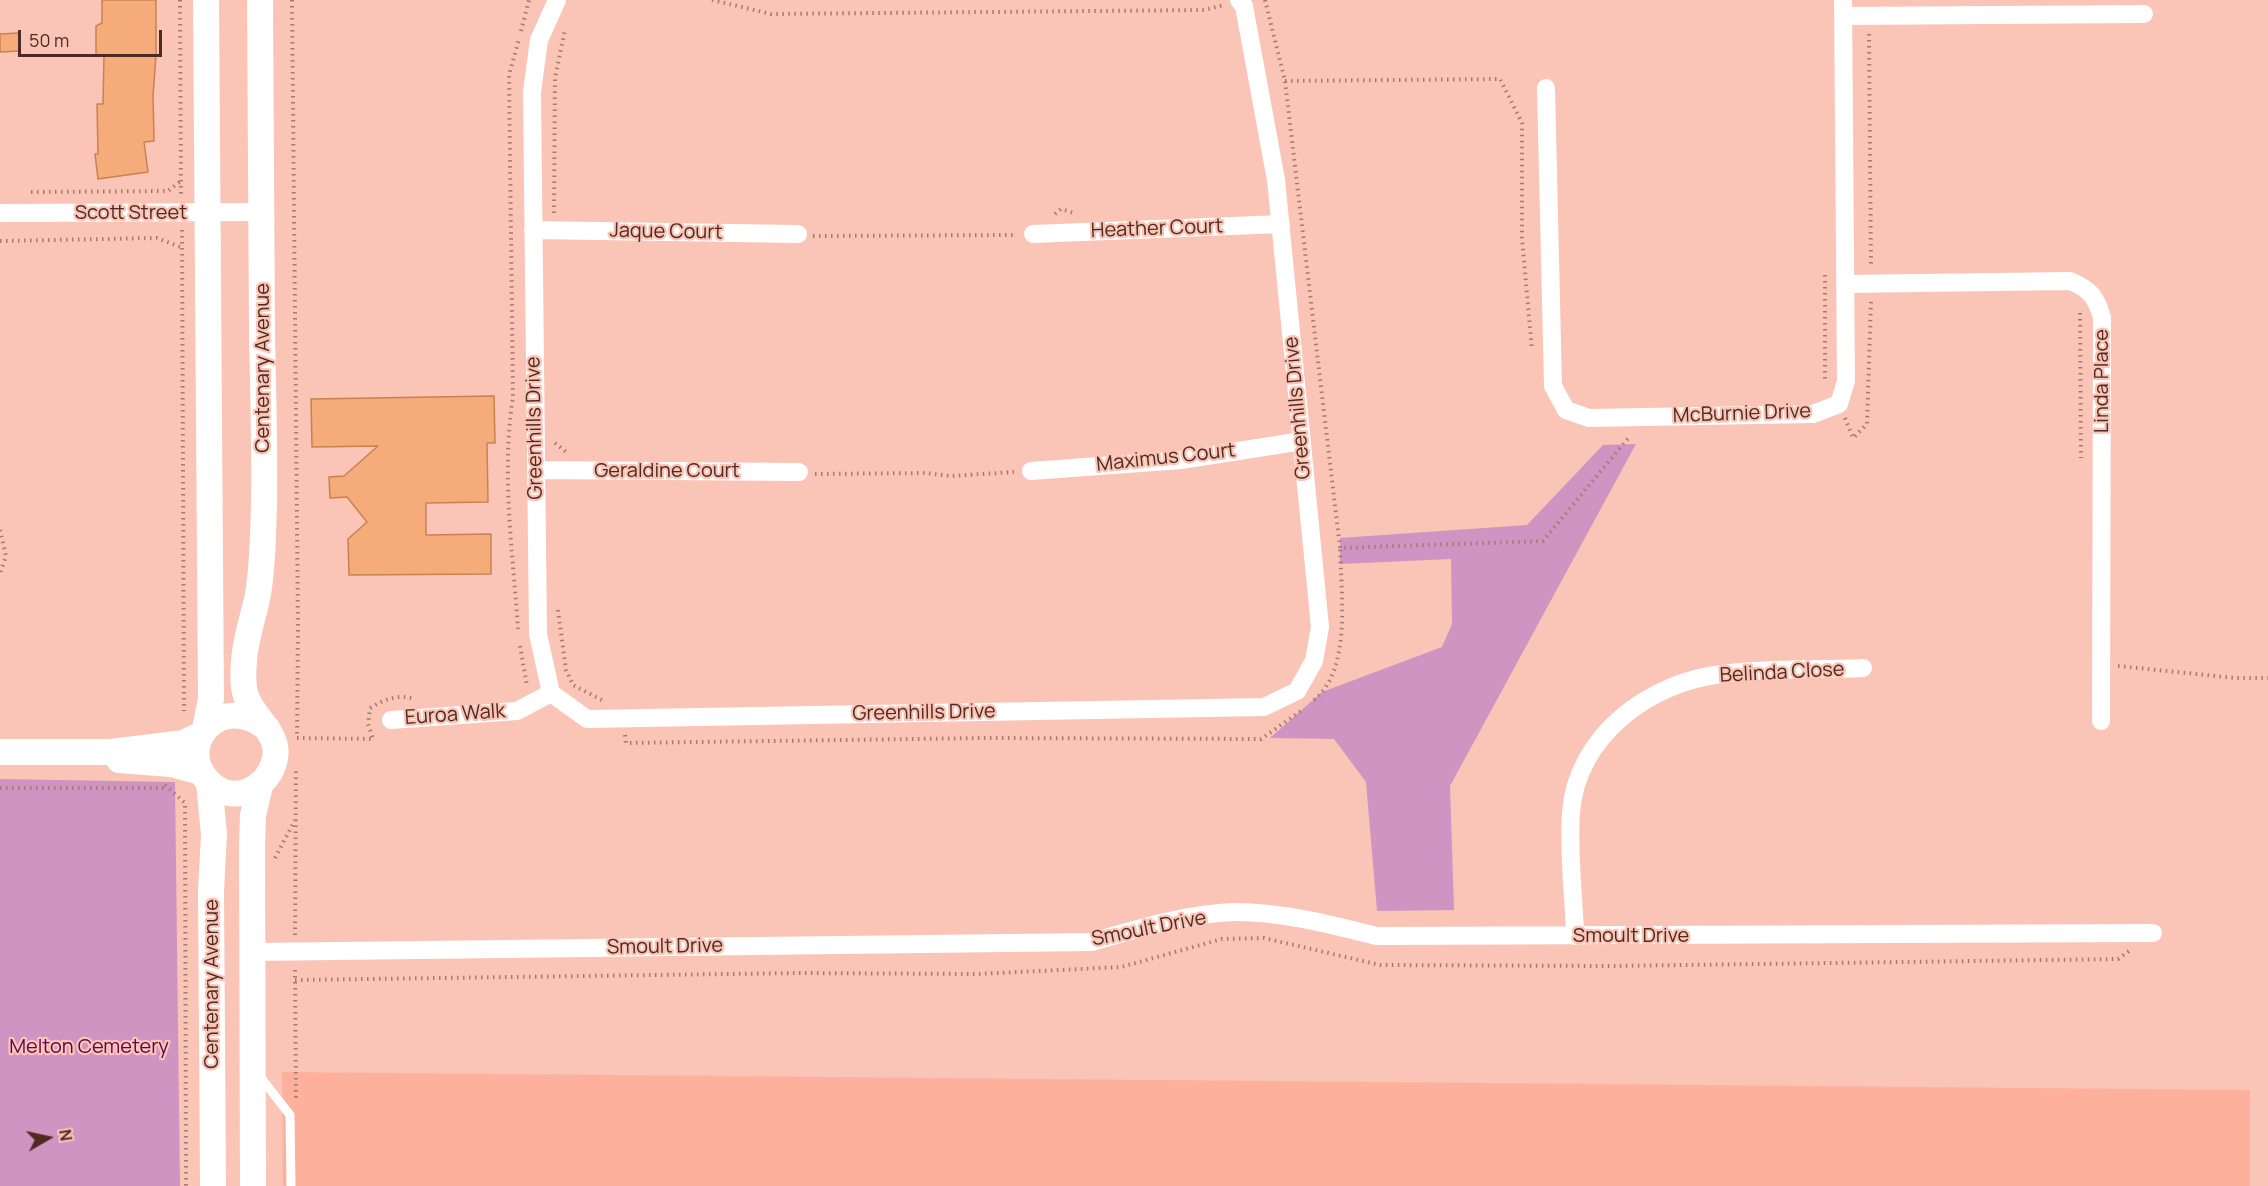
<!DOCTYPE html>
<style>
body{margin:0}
#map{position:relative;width:2268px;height:1186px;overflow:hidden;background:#fac4b6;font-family:Manrope,sans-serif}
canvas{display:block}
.north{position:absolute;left:18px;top:1108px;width:60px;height:60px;-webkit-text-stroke:4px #fac4b6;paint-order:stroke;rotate:81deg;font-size:16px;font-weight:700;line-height:24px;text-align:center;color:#4e2b22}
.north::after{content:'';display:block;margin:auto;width:21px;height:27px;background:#4e2b22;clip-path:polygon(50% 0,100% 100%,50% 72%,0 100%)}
.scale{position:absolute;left:18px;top:30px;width:144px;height:27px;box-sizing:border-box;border:3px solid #4e2b22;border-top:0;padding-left:8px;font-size:18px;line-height:21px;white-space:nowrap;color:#4e2b22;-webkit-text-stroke:4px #fac4b6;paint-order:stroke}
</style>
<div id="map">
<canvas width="2268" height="1186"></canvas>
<div class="north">N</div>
<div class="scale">50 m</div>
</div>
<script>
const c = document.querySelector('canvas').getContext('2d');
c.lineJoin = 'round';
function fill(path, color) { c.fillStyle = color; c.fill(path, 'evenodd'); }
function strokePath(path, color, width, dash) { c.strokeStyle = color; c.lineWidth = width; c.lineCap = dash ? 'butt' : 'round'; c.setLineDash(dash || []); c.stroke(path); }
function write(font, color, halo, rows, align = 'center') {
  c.font = font + ' Manrope,sans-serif'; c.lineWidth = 4.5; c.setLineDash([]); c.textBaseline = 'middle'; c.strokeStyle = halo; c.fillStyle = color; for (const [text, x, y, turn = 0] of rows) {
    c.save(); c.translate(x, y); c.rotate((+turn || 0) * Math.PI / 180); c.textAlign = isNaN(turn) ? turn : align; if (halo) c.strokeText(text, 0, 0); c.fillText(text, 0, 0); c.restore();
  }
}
fill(new Path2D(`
 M 282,1072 L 2250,1090 L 2250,1186 L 283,1186 Z`), '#fdb19d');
fill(new Path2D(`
 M 1636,444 L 1450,786 L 1454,910 L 1377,911 L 1366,782 L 1334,739 L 1270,738 L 1322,692 L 1442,647 L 1452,624 L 1451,559 L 1340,564 L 1340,538 L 1527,525 L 1603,445 Z
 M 0,779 L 175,782 L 180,1186 L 0,1186 Z`), '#cf94c1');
const building = new Path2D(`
 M 102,0 L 156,0 L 156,55 L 153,96 L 154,141 L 144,142 L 148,172 L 98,179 L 95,154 L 98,154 L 97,104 L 103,104 L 104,55 L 96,55 L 96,26 L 102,23 Z
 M 19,33 L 20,51 L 0,52 L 0,34 Z
 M 494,396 L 495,443 L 487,443 L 488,502 L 426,503 L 426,535 L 491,534 L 491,574 L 349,575 L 348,539 L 367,522 L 347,497 L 330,498 L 329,477 L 344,476 L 378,446 L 312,447 L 311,399 Z`);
fill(building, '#f5ac7a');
strokePath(building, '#c88251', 1.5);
strokePath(new Path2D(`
 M 180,0 L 181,195
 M 292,0 L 298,628 L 297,737
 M 712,0 L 771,14 L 1204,10 L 1224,5
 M 1265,0 L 1285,81 L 1340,548 L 1543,541 L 1630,436
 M 521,31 L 529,0
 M 1869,34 L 1871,266
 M 1285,81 L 1500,79 L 1522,123 L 1522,238 L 1532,350
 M 31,192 L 168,191 L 181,181
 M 554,213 L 555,78 L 565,30
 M 1055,214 L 1061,209 L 1074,213
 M 182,230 L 184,711
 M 813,236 L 1016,235
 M 0,241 L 157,238 L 183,248
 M 1825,275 L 1825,382
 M 2080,313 L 2081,458
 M 1845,418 L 1853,438 L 1867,424 L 1871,301
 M 555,443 L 566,452
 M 815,474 L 927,473 L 951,476 L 1014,472
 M 0,530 L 6,556 L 0,574
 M 558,610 L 566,670 L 573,685 L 602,700
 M 518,629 C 513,553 501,473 513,397 L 509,75 L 519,39
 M 520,646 L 527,686
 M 2118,666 L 2235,678 L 2268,678
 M 1314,700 C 1352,669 1341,594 1340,548
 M 625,735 L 626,743 L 984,738 L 1261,739 L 1301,711
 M 297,738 L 373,739 L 368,724 L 370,708 C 385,699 398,694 415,699
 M 165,785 L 185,803 L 186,1186
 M 0,788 L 165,788
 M 275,858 L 295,820
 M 295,935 L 296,769
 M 295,970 L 296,1100
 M 295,980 L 800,973 L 977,974 L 1121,967 L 1222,939 L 1264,938 L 1380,965 L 1612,966 L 2118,959 L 2129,951`), '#a77a6f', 4, [1.5, 4.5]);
strokePath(new Path2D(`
 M 258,1074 L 290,1115 L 291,1186`), '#fff', 9);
strokePath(new Path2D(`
 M 557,0 L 539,40 L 532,92 L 538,634 L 551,693 L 587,719 L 1264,707 L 1297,691 L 1314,661 L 1320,627 L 1276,180 L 1244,6 L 1239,0
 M 1843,16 L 2144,14
 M 1546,88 L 1553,386 L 1566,410 L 1589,418 L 1813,414 L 1839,404 L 1846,381 L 1843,0
 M 0,213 L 261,212
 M 533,230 L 798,234
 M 1033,234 L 1281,224
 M 1845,284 L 2070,281 C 2090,289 2096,297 2102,317 L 2101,721
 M 536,470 L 799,472
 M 1031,471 L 1181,460 L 1302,441
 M 391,720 L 517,711 L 551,693
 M 1575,936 C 1574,896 1568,853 1571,813 C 1576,736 1650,682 1722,674 C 1768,668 1817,670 1863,668
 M 252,952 L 1092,942 C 1137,929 1189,913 1236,912 C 1283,912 1331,925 1377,936 L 2153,933`), '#fff', 18);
strokePath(new Path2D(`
 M 260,0 C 261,111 261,221 262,332 C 263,389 265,447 264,505 C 263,534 263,565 258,594 C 254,616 245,639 244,662 C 243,672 243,687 246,696 C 253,718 280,733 275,758 C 270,788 233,807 209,782 C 174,748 218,690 267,728
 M 205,729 L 211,699 L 206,0
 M 0,752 L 111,752 L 184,743 L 202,734
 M 119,760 L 171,764 L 201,772
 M 209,783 L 214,834 L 211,891 L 213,1186
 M 253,1186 L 252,847 L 253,815 L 260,786`), '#fff', 26);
write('20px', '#4e2b22', '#fac4b6', [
 ["Scott Street",131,213],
 ["Heather Court",1157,229,-2],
 ["Jaque Court",666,232,1],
 ["Centenary Avenue",263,368,-90],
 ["Linda Place",2102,381,-90],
 ["Greenhills Drive",1298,408,-95],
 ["McBurnie Drive",1742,414,-2],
 ["Greenhills Drive",535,428,-91],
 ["Maximus Court",1166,458,-6],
 ["Geraldine Court",667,471],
 ["Belinda Close",1782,673,-3],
 ["Greenhills Drive",924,713,-1],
 ["Euroa Walk",455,715,-4],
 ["Smoult Drive",1149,929,-11],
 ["Smoult Drive",1631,936],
 ["Smoult Drive",665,947,-1],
 ["Centenary Avenue",212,984,-90]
]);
write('20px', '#600054', '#fac4b6', [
 ["Melton Cemetery",89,1047]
]);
</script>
